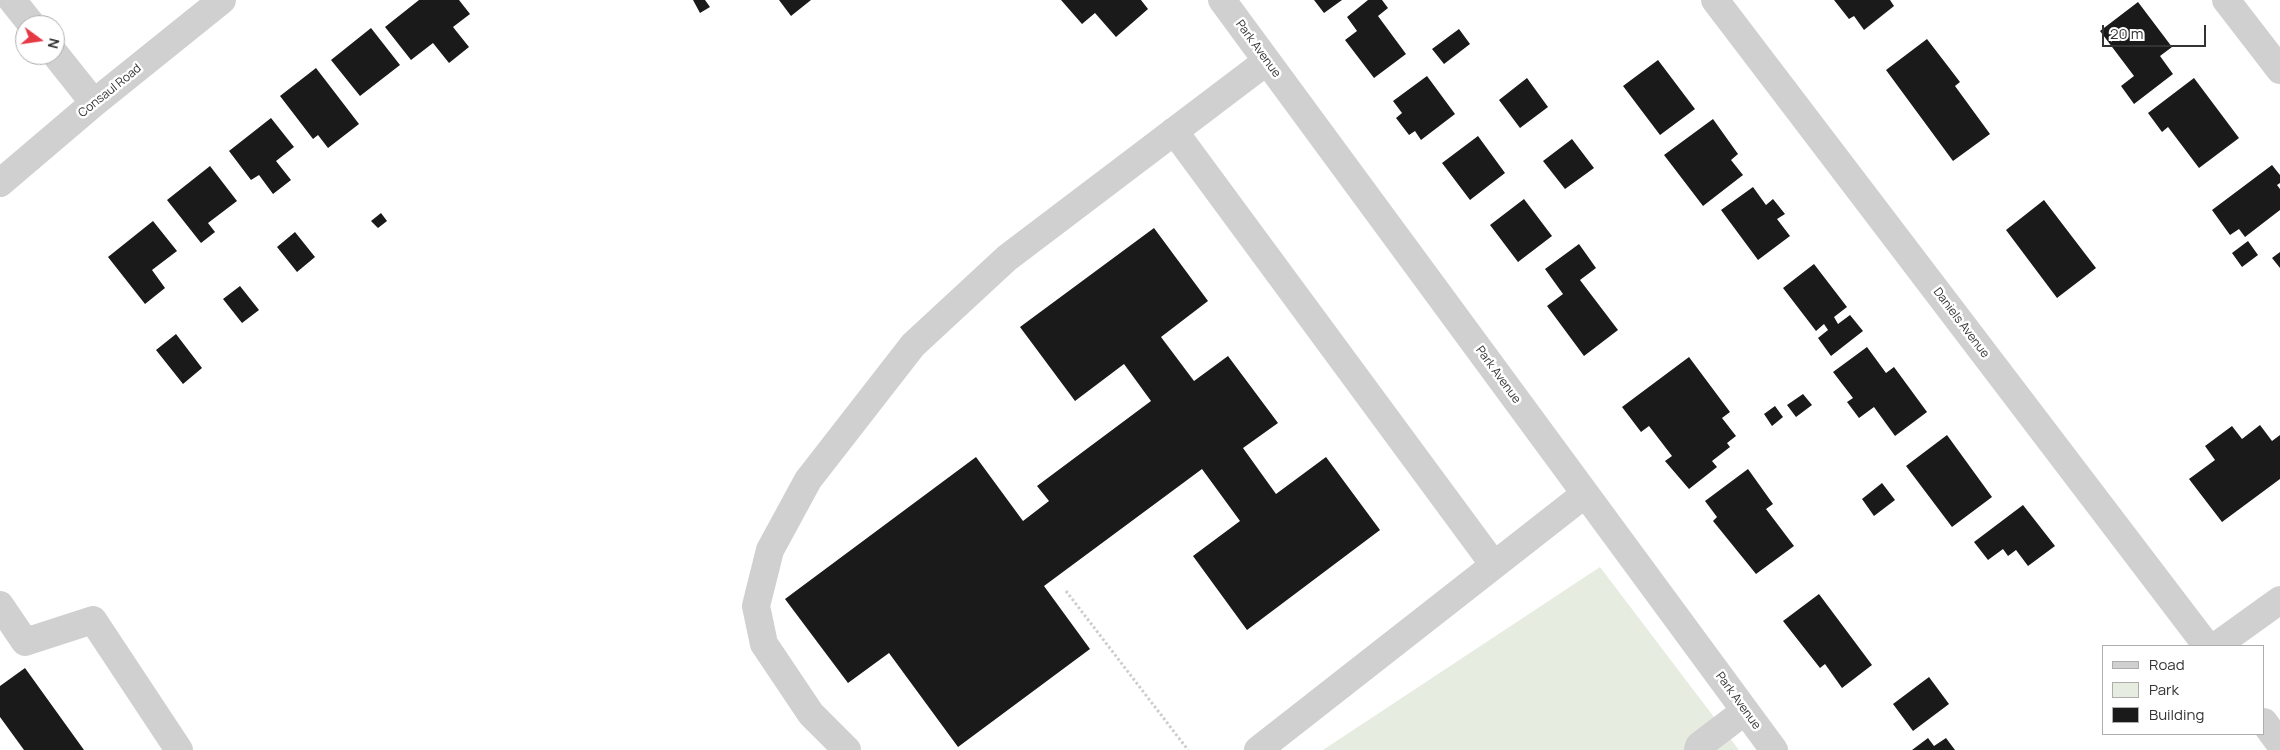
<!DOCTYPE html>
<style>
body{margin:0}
#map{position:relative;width:2280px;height:750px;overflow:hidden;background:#fff;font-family:Manrope,sans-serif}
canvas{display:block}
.legend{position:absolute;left:2102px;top:645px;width:162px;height:90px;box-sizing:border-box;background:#fff;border:1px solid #adadad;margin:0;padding:6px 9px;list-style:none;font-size:15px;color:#333}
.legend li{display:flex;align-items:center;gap:10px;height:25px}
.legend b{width:25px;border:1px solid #adadad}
.north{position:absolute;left:15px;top:15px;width:50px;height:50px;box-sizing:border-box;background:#fff;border:1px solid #adadad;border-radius:50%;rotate:104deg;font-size:14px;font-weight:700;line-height:20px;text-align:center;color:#333}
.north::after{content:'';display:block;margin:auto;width:18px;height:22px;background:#e63946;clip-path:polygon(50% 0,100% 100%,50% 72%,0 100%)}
.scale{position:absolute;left:2102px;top:25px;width:104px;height:22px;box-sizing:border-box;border:2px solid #333;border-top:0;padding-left:6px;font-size:15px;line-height:18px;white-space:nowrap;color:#333;-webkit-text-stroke:4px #fff;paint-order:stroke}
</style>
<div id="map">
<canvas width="2280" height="750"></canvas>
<ul class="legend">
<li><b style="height:6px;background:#d0d0d0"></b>Road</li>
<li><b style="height:14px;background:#e6ecdf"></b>Park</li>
<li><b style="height:14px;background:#1a1a1a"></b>Building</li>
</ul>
<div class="north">N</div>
<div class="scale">20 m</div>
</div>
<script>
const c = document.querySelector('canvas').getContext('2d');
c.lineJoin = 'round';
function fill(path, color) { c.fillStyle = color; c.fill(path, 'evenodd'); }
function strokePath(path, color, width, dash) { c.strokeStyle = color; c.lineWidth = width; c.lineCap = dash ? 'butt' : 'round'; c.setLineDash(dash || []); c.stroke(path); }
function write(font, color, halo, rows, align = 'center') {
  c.font = font + ' Manrope,sans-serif'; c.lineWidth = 5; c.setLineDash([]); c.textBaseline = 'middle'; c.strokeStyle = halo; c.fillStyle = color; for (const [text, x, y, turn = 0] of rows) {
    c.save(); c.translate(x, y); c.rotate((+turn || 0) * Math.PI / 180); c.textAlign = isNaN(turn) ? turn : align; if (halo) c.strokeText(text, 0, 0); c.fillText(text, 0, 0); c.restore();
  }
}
fill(new Path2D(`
 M 1600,567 L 1739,750 L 1323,750 Z`), '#e6ecdf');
fill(new Path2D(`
 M 419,0 L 459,0 L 470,14 L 453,27 L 469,47 L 449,63 L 433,43 L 411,60 L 385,27 Z
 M 693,0 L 705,0 L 710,7 L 700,13 Z
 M 779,0 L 811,0 L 791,16 Z
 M 1061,0 L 1141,0 L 1148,9 L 1116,37 L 1095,13 L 1082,24 Z
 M 1314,0 L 1342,0 L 1324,13 Z
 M 1368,0 L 1382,0 L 1388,8 L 1378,16 L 1406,54 L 1374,78 L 1345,40 L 1357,31 L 1347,17 Z
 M 1834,0 L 1890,0 L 1894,6 L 1864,30 L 1854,16 L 1849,19 Z
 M 2138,2 L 2172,47 L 2160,56 L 2173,74 L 2134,104 L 2121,86 L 2134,76 L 2100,31 Z
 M 371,28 L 400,65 L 360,96 L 331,60 Z
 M 1459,29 L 1470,44 L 1444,64 L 1432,49 Z
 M 1927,39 L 1960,82 L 1955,86 L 1990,134 L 1953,161 L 1886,70 Z
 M 1658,60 L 1695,109 L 1660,135 L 1623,86 Z
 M 316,68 L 359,124 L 328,148 L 318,135 L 313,139 L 280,96 Z
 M 1427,76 L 1455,114 L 1421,140 L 1415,131 L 1409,135 L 1396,118 L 1402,113 L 1393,101 Z
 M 1527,78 L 1548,107 L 1520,128 L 1499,100 Z
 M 2194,78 L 2239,138 L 2199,168 L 2168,127 L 2162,132 L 2148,113 Z
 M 271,118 L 294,147 L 276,161 L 291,180 L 273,194 L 259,175 L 251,180 L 229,151 Z
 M 1713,119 L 1738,154 L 1731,160 L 1743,175 L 1703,206 L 1664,155 Z
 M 1478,136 L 1505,173 L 1470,200 L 1442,163 Z
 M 1572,139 L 1594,168 L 1565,189 L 1543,161 Z
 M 2272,165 L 2280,175 L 2280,183 L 2277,185 L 2280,189 L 2280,210 L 2245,237 L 2239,229 L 2230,235 L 2212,210 Z
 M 210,166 L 237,201 L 208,223 L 215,232 L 201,243 L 167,200 Z
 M 1753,187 L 1766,205 L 1773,199 L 1785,214 L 1777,219 L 1790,236 L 1758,260 L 1721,210 Z
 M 1524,199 L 1552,236 L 1518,262 L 1490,225 Z
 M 2044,200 L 2096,268 L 2057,298 L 2006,230 Z
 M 381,213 L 387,221 L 378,228 L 371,221 Z
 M 153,221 L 177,251 L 152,270 L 165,288 L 145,304 L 108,257 Z
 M 1154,228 L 1208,301 L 1161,337 L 1194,381 L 1228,356 L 1278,423 L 1243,448 L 1276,494 L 1326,457 L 1380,530 L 1247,630 L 1193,556 L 1240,521 L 1202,469 L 1044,586 L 1090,649 L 958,747 L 889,653 L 848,683 L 785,599 L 976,457 L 1023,521 L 1049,501 L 1037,486 L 1151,401 L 1124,364 L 1075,401 L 1020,327 Z
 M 295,232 L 315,257 L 297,272 L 277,247 Z
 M 2248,241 L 2258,255 L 2242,267 L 2232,253 Z
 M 1579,244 L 1596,268 L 1580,280 L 1618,330 L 1584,356 L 1547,306 L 1563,294 L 1545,269 Z
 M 2280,252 L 2280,268 L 2272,258 Z
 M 1814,264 L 1847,307 L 1834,317 L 1838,324 L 1850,315 L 1863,331 L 1831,356 L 1818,338 L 1828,330 L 1824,324 L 1816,331 L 1783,288 Z
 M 240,286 L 259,310 L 242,323 L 223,299 Z
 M 176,334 L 202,368 L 183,384 L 156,350 Z
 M 1867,347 L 1886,373 L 1894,367 L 1927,412 L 1895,436 L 1874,407 L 1859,418 L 1847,402 L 1853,398 L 1833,372 Z
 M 1689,357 L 1730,412 L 1722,418 L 1736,436 L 1727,443 L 1730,447 L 1712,461 L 1717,467 L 1689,489 L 1665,461 L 1672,456 L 1649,426 L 1641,432 L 1622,407 Z
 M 1803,394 L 1812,405 L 1796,417 L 1787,405 Z
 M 1775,406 L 1783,417 L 1772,426 L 1764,414 Z
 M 2260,425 L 2272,441 L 2280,435 L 2280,479 L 2222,522 L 2189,479 L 2215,460 L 2205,446 L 2232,426 L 2242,439 Z
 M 1947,435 L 1992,497 L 1952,527 L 1906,466 Z
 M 1748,469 L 1773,504 L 1766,509 L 1794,546 L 1756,574 L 1713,521 L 1717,517 L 1705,501 Z
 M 1882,483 L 1895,500 L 1874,516 L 1862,499 Z
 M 2023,505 L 2055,546 L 2028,566 L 2016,550 L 2008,556 L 2003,549 L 1988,560 L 1974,542 Z
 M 1819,594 L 1872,665 L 1842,688 L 1825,664 L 1820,668 L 1783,621 Z
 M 25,668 L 84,750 L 24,750 L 0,717 L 0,686 Z
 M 1929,677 L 1949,704 L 1913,731 L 1893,704 Z
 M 1928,738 L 1934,746 L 1946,738 L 1955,750 L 1912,750 Z`), '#1a1a1a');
strokePath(new Path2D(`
 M 1066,591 L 1188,750`), '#cdcdcd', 3, [2.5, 2.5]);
strokePath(new Path2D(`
 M 12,0 L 32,25
 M 1222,0 L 1774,750
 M 1715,0 L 2207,646
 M 2226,0 L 2280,70
 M 55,54 L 94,103
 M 1174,131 L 1494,565
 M 0,183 L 94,103 L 222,0
 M 0,605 L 25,642 L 93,620 L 179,750
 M 2216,646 L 2280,600
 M 2264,722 L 2280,744
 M 847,750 L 811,714 L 764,644 L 756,606 L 770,550 L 808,480 L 913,345 L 1007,258 L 1267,61
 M 1258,750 L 1585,494
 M 1698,750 L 1699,746 L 1745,711`), '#d0d0d0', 28);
write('12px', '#333', '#fff', [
 ["Park Avenue",1258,49,54],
 ["Consaul Road",110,91,-39],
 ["Daniels Avenue",1961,323,53],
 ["Park Avenue",1498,375,54],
 ["Park Avenue",1738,701,54]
]);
</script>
